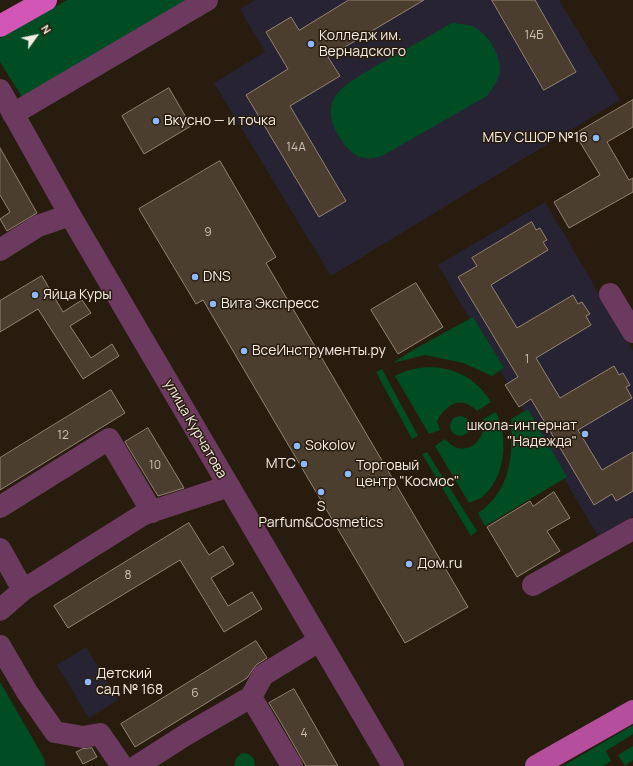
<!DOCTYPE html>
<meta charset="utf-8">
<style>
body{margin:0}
#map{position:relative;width:633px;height:766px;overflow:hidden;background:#281c0e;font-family:Manrope,sans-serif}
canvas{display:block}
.north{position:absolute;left:16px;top:16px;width:40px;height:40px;-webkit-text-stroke:3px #281c0e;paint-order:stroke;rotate:57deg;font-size:11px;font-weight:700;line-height:16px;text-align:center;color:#f6ede4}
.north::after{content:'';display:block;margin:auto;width:14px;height:18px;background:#f6ede4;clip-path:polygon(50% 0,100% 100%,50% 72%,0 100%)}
</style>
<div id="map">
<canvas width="633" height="766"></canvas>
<div class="north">N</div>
</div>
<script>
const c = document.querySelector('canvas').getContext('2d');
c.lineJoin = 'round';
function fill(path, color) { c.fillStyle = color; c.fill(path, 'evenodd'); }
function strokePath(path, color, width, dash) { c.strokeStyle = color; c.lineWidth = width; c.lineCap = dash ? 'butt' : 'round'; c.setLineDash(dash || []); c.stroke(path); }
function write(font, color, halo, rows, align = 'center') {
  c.font = font + ' Manrope,sans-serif'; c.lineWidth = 3; c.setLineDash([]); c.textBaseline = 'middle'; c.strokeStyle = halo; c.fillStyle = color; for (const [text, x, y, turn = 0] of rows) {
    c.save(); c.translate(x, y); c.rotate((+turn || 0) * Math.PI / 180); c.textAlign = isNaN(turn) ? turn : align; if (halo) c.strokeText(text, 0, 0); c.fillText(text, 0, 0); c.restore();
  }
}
fill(new Path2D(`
 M 255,0 L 559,0 L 620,100 L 331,276 L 214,83 L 265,52 L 240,9 Z
 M 545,202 L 633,351 L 633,516 L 598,536 L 438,265 Z
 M 86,647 L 118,700 L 89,718 L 57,665 Z`), '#272333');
fill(new Path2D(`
 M 67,0 L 187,0 L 22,97 L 0,62 L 0,38 Z
 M 452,23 C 461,24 472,24 479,30 C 491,39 501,57 500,71 C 499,81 492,88 487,96 L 382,156 C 367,161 355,159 345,145 C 336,134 327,117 332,103 C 335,94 344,86 352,81 C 361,74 373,68 383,62 C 406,49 429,36 452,23 Z
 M 473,317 L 504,368 L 492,376 L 463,363 L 425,355 L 393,363 L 411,351 Z
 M 428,367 C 455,367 477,379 491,402 L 477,411 C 461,395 446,404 437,421 L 440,430 L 429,434 L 395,376 C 406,370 416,368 428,367 Z
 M 382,369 L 418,436 L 412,439 L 376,372 Z
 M 528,409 L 567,477 L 485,526 L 478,513 C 511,491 513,455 511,419 Z
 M 496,412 C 509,438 506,478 481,498 C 477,500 473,501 469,503 L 435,446 L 445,439 C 448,442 451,445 455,447 C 473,454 487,435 483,419 Z
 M450 426a10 10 0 1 1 20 0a10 10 0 1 1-20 0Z
 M 427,452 L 477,531 L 471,536 L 422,454 Z
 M 0,682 L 44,758 L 45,766 L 0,766 Z
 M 633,725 L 633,734 L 606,751 L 611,761 L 603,766 L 563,766 Z
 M 633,746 L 633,760 L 625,766 L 618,755 Z
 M 242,753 C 251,753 255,758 255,766 L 234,766 L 236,758 Z`), '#004c23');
const building = new Path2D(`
 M 349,0 L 424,0 L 328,57 L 340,76 L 290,106 L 346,201 L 319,217 L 246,95 L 288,69 L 266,32 L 291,17 L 299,30 Z
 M 492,0 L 535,0 L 576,72 L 544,90 Z
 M 169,88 L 191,126 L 144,154 L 122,116 Z
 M 633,100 L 633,127 L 607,142 L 629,180 L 633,178 L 633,192 L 569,228 L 554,202 L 600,175 L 575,134 Z
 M 0,148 L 37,213 L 7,231 L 0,219 L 10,212 L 0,195 Z
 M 220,161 L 276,257 L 266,263 L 468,607 L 405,643 L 203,300 L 196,304 L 139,209 Z
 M 532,222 L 536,230 L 540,228 L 547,240 L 543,242 L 548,250 L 491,285 L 517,328 L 573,295 L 578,304 L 582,302 L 590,314 L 586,316 L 591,325 L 536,358 L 560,398 L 614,366 L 619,375 L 623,373 L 630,385 L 626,387 L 632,398 L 578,430 L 602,470 L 633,452 L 633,491 L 616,501 L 612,494 L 594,505 L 531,399 L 519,407 L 505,385 L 518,377 L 458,277 L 477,266 L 472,258 Z
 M 42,276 L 63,312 L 82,300 L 91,313 L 70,326 L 91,358 L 112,344 L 119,356 L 83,379 L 38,309 L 0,332 L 0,301 Z
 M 416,283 L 443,327 L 398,354 L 371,310 Z
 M 111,390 L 125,413 L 0,490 L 0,458 Z
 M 148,428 L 184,488 L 158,496 L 128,447 L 125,442 Z
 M 554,492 L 570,518 L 547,531 L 560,551 L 517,577 L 487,527 L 530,501 L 533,506 Z
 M 189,523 L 209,555 L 223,546 L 234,564 L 211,578 L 228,606 L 252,592 L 262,609 L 224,632 L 180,560 L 68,628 L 54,606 Z
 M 256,641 L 267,658 L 256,665 L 247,678 L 135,747 L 121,724 Z
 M 294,689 L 338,766 L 306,766 L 280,721 L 269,703 Z
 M 92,748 L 97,757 L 83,764 L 76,752 L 82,749 Z`);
fill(building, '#4c3e2f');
strokePath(building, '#938372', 1);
strokePath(new Path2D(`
 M 0,90 L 70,215 L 393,766
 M 13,114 L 207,0
 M 0,250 L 38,226 L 70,215
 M 610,294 L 633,332
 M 0,507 L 109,439 L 152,512
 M 0,549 L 23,590
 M 533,585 L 633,529
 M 0,610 L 23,590 L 144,514 L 229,486
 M 0,646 L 27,692 L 55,732 L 83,737 L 100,734 L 122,766
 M 137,766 L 187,734 L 251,697
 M 292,766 L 251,697 L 263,675 L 319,641`), '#6b3a5e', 22);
strokePath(new Path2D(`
 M 536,766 L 633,711`), '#b54f9d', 22);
strokePath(new Path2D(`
 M 0,26 L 46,0`), '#d256b5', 22);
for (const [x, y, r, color] of [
 [311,44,4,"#8eb9fd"],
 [156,121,4,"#8eb9fd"],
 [596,138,4,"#8eb9fd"],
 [195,277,4,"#8eb9fd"],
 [35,295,4,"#8eb9fd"],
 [213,304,4,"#8eb9fd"],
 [244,351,4,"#8eb9fd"],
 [585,434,4,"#8eb9fd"],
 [297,446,4,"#8eb9fd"],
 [304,464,4,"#8eb9fd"],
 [348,474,4,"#8eb9fd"],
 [321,492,4,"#8eb9fd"],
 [409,564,4,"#8eb9fd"],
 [88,682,4,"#8eb9fd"]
]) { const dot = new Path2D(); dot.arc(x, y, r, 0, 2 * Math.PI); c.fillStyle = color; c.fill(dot); strokePath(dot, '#281c0e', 1.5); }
write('12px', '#ccc1b7', null, [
 ["14Б",534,36],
 ["14А",296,148],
 ["9",208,233],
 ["1",527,360],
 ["12",63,436],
 ["10",155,466],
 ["8",128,576],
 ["6",195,694],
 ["4",304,734]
]);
write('14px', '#f6ede4', '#281c0e', [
 ["Колледж им.",319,36],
 ["Вернадского",319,52],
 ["Вкусно — и точка",164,121],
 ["МБУ СШОР №16",588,138,"right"],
 ["DNS",203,277],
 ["Яйца Куры",43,295],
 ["Вита Экспресс",221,304],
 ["ВсеИнструменты.ру",252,351],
 ["школа-интернат",577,426,"right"],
 ["\"Надежда\"",577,442,"right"],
 ["Sokolov",305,446],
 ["МТС",296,464,"right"],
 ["Торговый",356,466],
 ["центр \"Космос\"",356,482],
 ["S",321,507,"center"],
 ["Parfum&Cosmetics",321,523,"center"],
 ["Дом.ru",417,564],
 ["Детский",96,674],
 ["сад № 168",96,690]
], 'left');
write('14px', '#f6ede4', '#281c0e', [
 ["улица Курчатова",195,429,60]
]);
</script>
